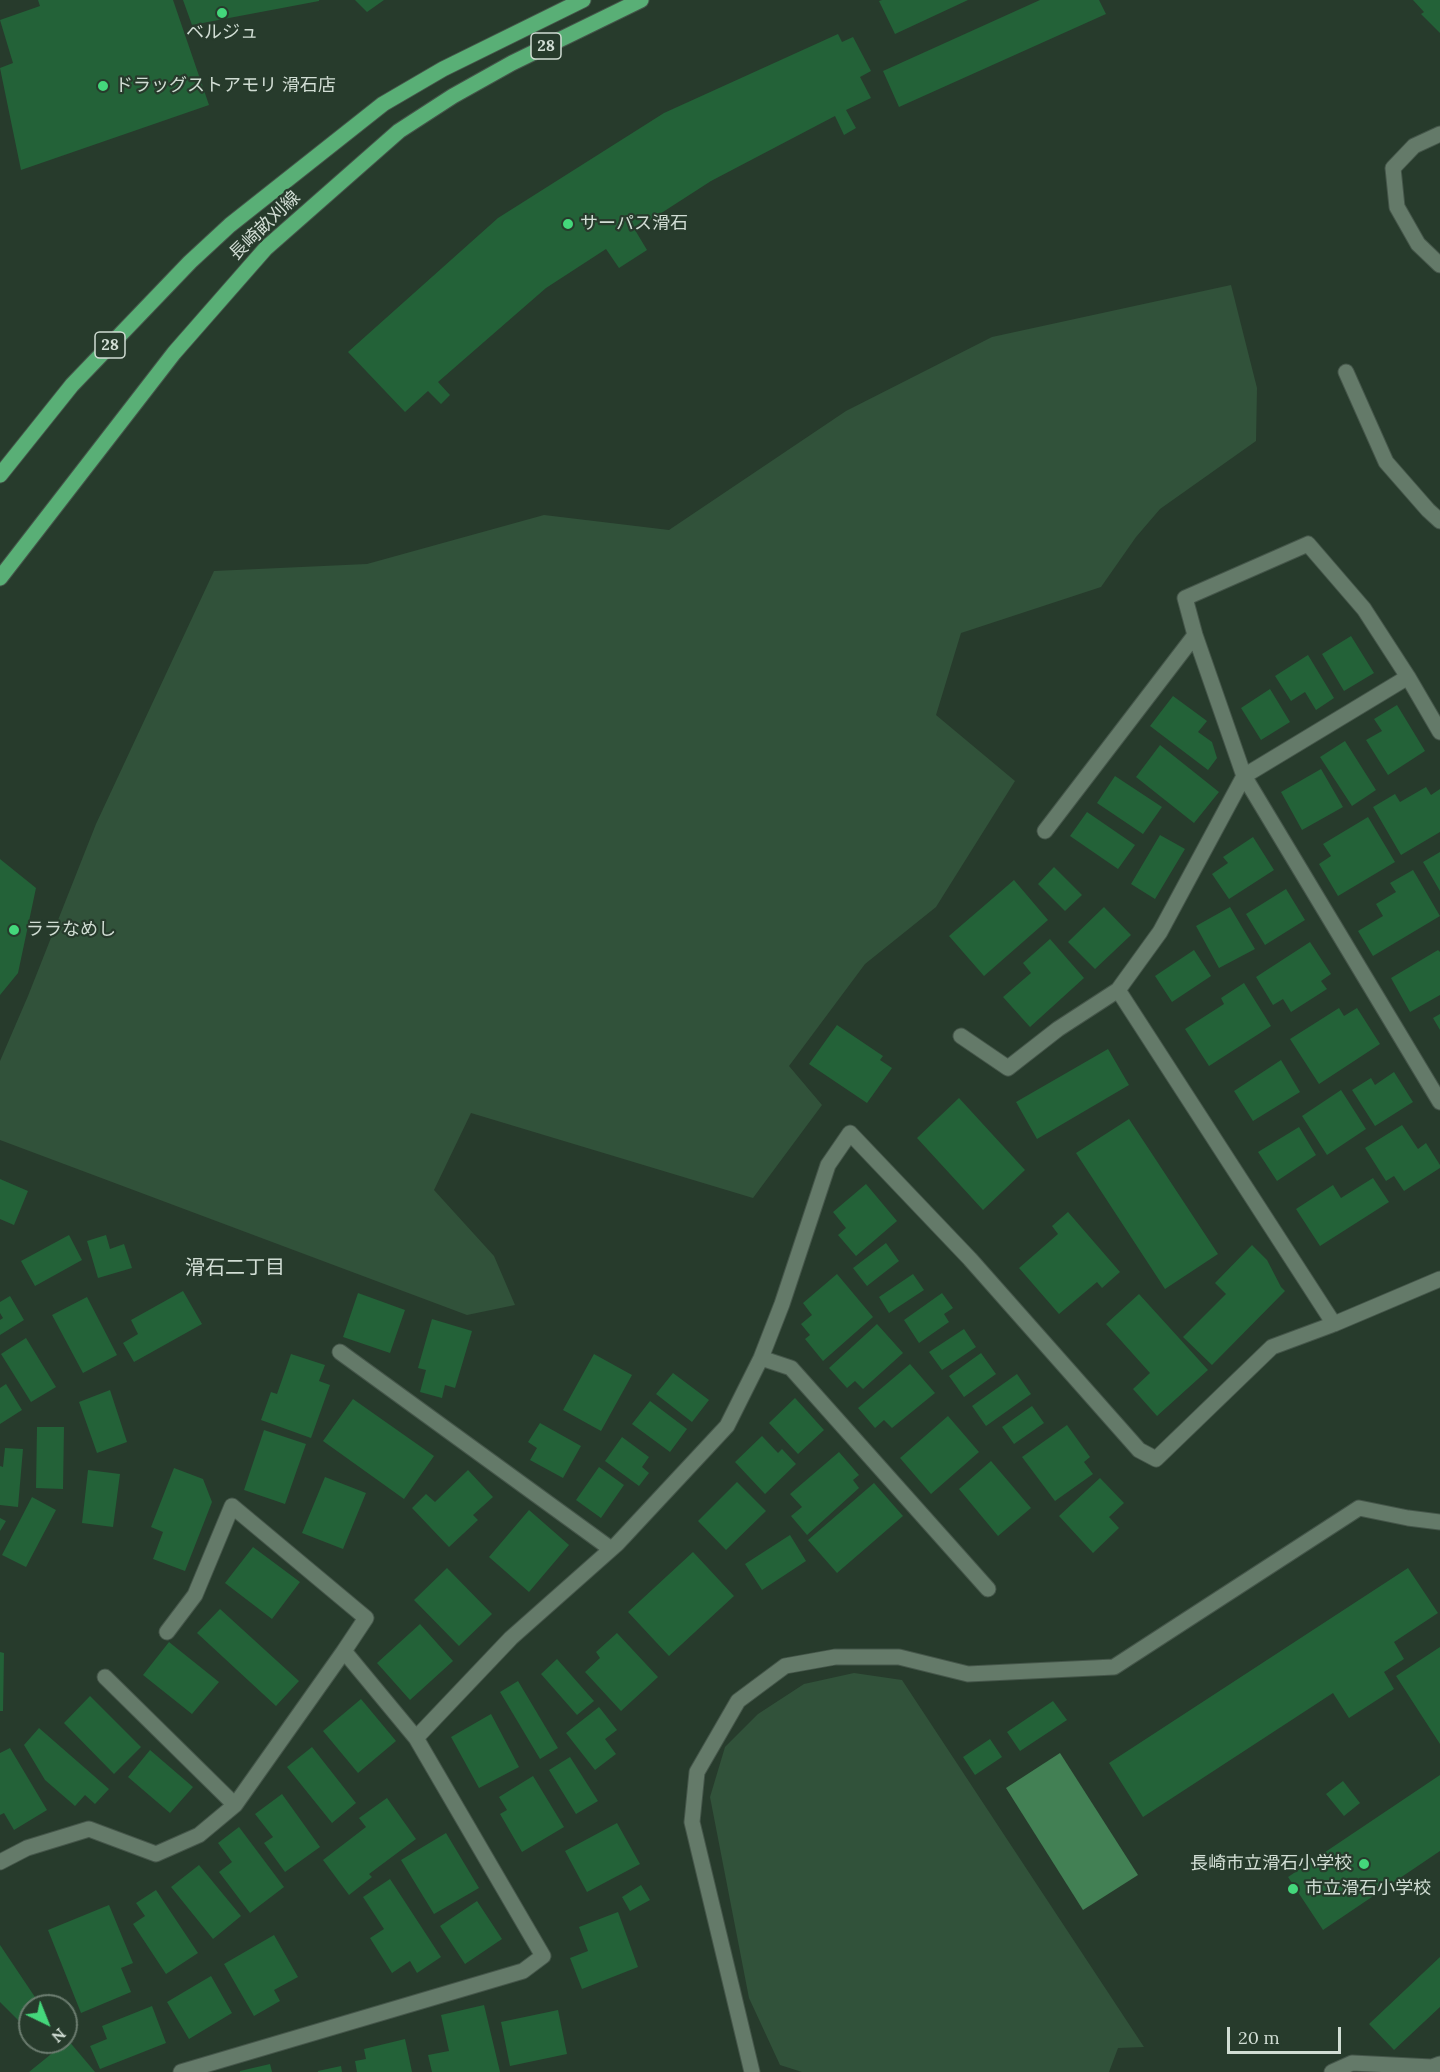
<!DOCTYPE html>
<meta charset="utf-8">
<style>
body{margin:0}
#map{position:relative;width:1440px;height:2072px;overflow:hidden;background:#273b2c;font-family:Lora,serif}
canvas{display:block}
.north{position:absolute;left:18px;top:1994px;width:60px;height:60px;box-sizing:border-box;background:#273b2c;border:2px solid #6b7c6f;border-radius:50%;rotate:137deg;font-size:16px;font-weight:700;line-height:24px;text-align:center;color:#d1ddd4}
.north::after{content:'';display:block;margin:auto;width:21px;height:27px;background:#44d77b;clip-path:polygon(50% 0,100% 100%,50% 72%,0 100%)}
.scale{position:absolute;left:1227px;top:2027px;width:114px;height:27px;box-sizing:border-box;border:3px solid #d1ddd4;border-top:0;padding-left:8px;font-size:18px;line-height:21px;white-space:nowrap;color:#d1ddd4;-webkit-text-stroke:4px #273b2c;paint-order:stroke}
</style>
<div id="map">
<canvas width="1440" height="2072"></canvas>
<div class="north">N</div>
<div class="scale">20 m</div>
</div>
<script>
const c = document.querySelector('canvas').getContext('2d');
c.lineJoin = 'round';
function fill(path, color) { c.fillStyle = color; c.fill(path, 'evenodd'); }
function strokePath(path, color, width, dash) { c.strokeStyle = color; c.lineWidth = width; c.lineCap = dash ? 'butt' : 'round'; c.setLineDash(dash || []); c.stroke(path); }
function write(font, color, halo, rows, align = 'center') {
  c.font = font + ' Lora,"Noto Sans JP",serif'; c.lineWidth = 4.5; c.setLineDash([]); c.textBaseline = 'middle'; c.strokeStyle = halo; c.fillStyle = color; for (const [text, x, y, turn = 0] of rows) {
    c.save(); c.translate(x, y); c.rotate((+turn || 0) * Math.PI / 180); c.textAlign = isNaN(turn) ? turn : align; if (halo) c.strokeText(text, 0, 0); c.fillText(text, 0, 0); c.restore();
  }
}
fill(new Path2D(`
 M 1231,285 L 1257,388 L 1256,441 L 1160,509 L 1136,537 L 1101,587 L 961,633 L 936,715 L 1015,781 L 936,907 L 865,964 L 789,1066 L 822,1105 L 753,1198 L 471,1113 L 434,1190 L 494,1256 L 515,1305 L 467,1315 L 0,1140 L 0,1061 L 28,996 L 96,824 L 214,571 L 367,564 L 544,515 L 669,530 L 846,411 L 992,337 Z
 M 854,1673 L 902,1680 L 1144,2047 L 1118,2048 L 1109,2072 L 802,2072 L 780,2065 L 749,1998 L 710,1797 L 725,1747 L 758,1714 L 804,1684 Z`), '#31523a');
fill(new Path2D(`
 M 1060,1753 L 1138,1875 L 1083,1910 L 1006,1788 Z`), '#428054');
fill(new Path2D(`
 M 38,0 L 173,0 L 209,105 L 21,170 L 0,68 L 13,63 L 0,20 L 40,6 Z
 M 183,0 L 319,0 L 319,1 L 192,25 Z
 M 355,0 L 384,0 L 367,12 Z
 M 882,0 L 968,0 L 895,34 L 879,1 Z
 M 1040,0 L 1099,0 L 1106,14 L 899,107 L 883,71 Z
 M 1413,0 L 1440,0 L 1440,33 L 1421,14 L 1424,12 Z
 M 838,34 L 842,42 L 853,37 L 871,71 L 860,77 L 871,98 L 846,110 L 856,128 L 844,135 L 835,116 L 711,181 L 635,230 L 647,250 L 619,268 L 606,249 L 546,288 L 438,382 L 450,395 L 441,404 L 428,391 L 405,412 L 348,352 L 498,218 L 664,113 Z
 M 1351,636 L 1374,673 L 1344,691 L 1322,654 Z
 M 1308,655 L 1334,698 L 1316,710 L 1305,692 L 1291,701 L 1275,676 Z
 M 1270,689 L 1290,722 L 1261,740 L 1241,708 Z
 M 1173,696 L 1207,721 L 1198,732 L 1212,742 L 1217,758 L 1208,770 L 1150,726 Z
 M 1397,705 L 1425,751 L 1388,775 L 1366,740 L 1382,731 L 1374,719 Z
 M 1345,741 L 1376,790 L 1352,806 L 1320,757 Z
 M 1160,745 L 1219,792 L 1194,823 L 1136,777 Z
 M 1321,769 L 1343,807 L 1302,830 L 1281,792 Z
 M 1115,776 L 1162,807 L 1143,834 L 1097,803 Z
 M 1426,787 L 1431,795 L 1440,789 L 1440,832 L 1401,855 L 1373,807 L 1395,794 L 1400,802 Z
 M 1087,812 L 1135,845 L 1118,869 L 1070,836 Z
 M 1368,817 L 1395,862 L 1338,896 L 1319,864 L 1331,856 L 1323,844 Z
 M 1160,835 L 1185,849 L 1155,899 L 1131,884 Z
 M 1253,837 L 1274,870 L 1229,899 L 1212,874 L 1228,863 L 1223,857 Z
 M 1440,852 L 1440,891 L 1423,862 Z
 M 0,859 L 36,888 L 18,973 L 0,995 Z
 M 1054,867 L 1082,895 L 1065,911 L 1038,884 Z
 M 1413,870 L 1440,916 L 1373,956 L 1358,931 L 1383,916 L 1376,904 L 1396,892 L 1390,883 Z
 M 1014,880 L 1048,920 L 984,976 L 949,936 Z
 M 1286,889 L 1305,920 L 1265,945 L 1246,914 Z
 M 1104,907 L 1131,935 L 1095,969 L 1068,942 Z
 M 1230,907 L 1255,949 L 1219,968 L 1196,926 Z
 M 1050,939 L 1084,978 L 1030,1027 L 1003,997 L 1031,973 L 1023,963 Z
 M 1310,942 L 1331,974 L 1321,981 L 1327,989 L 1291,1012 L 1283,999 L 1273,1005 L 1256,977 Z
 M 1194,950 L 1211,976 L 1172,1002 L 1155,976 Z
 M 1438,950 L 1440,952 L 1440,995 L 1410,1012 L 1391,978 Z
 M 1244,983 L 1271,1026 L 1209,1066 L 1185,1029 L 1224,1004 L 1221,998 Z
 M 1339,1008 L 1344,1016 L 1357,1008 L 1380,1044 L 1319,1084 L 1290,1039 Z
 M 1440,1014 L 1440,1030 L 1433,1018 Z
 M 837,1025 L 883,1056 L 880,1060 L 892,1068 L 867,1103 L 809,1064 Z
 M 1108,1049 L 1129,1085 L 1037,1139 L 1016,1102 Z
 M 1281,1060 L 1300,1092 L 1253,1121 L 1234,1091 Z
 M 1394,1072 L 1413,1102 L 1375,1126 L 1352,1090 L 1371,1078 L 1375,1085 Z
 M 1341,1090 L 1366,1129 L 1327,1155 L 1302,1116 Z
 M 959,1098 L 1025,1170 L 983,1210 L 917,1138 Z
 M 1129,1119 L 1218,1254 L 1165,1289 L 1076,1153 Z
 M 1402,1125 L 1418,1149 L 1426,1143 L 1440,1165 L 1440,1168 L 1404,1191 L 1394,1176 L 1386,1181 L 1365,1148 Z
 M 1299,1127 L 1316,1155 L 1277,1181 L 1258,1152 Z
 M 1373,1178 L 1389,1202 L 1320,1246 L 1296,1209 L 1333,1185 L 1341,1198 Z
 M 0,1179 L 28,1191 L 14,1225 L 0,1219 Z
 M 866,1184 L 897,1221 L 856,1256 L 838,1235 L 846,1228 L 833,1212 Z
 M 1068,1212 L 1120,1272 L 1102,1288 L 1097,1282 L 1059,1314 L 1019,1268 L 1058,1234 L 1052,1226 Z
 M 69,1235 L 82,1260 L 35,1286 L 21,1261 Z
 M 106,1235 L 110,1249 L 124,1244 L 132,1268 L 98,1278 L 87,1241 Z
 M 886,1243 L 899,1261 L 867,1286 L 853,1268 Z
 M 1252,1245 L 1267,1260 L 1281,1287 L 1285,1291 L 1212,1365 L 1183,1337 L 1226,1294 L 1215,1283 Z
 M 837,1274 L 873,1317 L 823,1361 L 805,1339 L 810,1335 L 801,1324 L 812,1315 L 803,1303 Z
 M 913,1274 L 924,1290 L 889,1313 L 879,1297 Z
 M 183,1291 L 202,1324 L 134,1362 L 123,1343 L 138,1334 L 131,1320 Z
 M 358,1293 L 405,1310 L 390,1353 L 343,1337 Z
 M 942,1293 L 953,1308 L 944,1314 L 949,1322 L 919,1343 L 904,1320 Z
 M 1139,1294 L 1208,1370 L 1157,1416 L 1133,1389 L 1150,1373 L 1106,1324 Z
 M 10,1296 L 24,1320 L 0,1335 L 0,1320 L 3,1318 L 0,1313 L 0,1302 Z
 M 87,1297 L 117,1355 L 83,1373 L 52,1315 Z
 M 432,1319 L 472,1331 L 455,1388 L 445,1385 L 442,1398 L 420,1392 L 426,1370 L 418,1368 Z
 M 877,1324 L 903,1353 L 863,1389 L 855,1381 L 847,1388 L 829,1368 Z
 M 964,1329 L 976,1347 L 942,1370 L 929,1352 Z
 M 26,1338 L 56,1387 L 31,1402 L 1,1354 Z
 M 981,1353 L 996,1374 L 964,1397 L 949,1376 Z
 M 291,1354 L 325,1365 L 319,1381 L 330,1385 L 311,1438 L 261,1420 L 271,1392 L 277,1394 Z
 M 594,1354 L 632,1375 L 601,1431 L 563,1410 Z
 M 910,1364 L 935,1393 L 892,1428 L 884,1420 L 875,1428 L 858,1408 Z
 M 673,1373 L 709,1400 L 692,1422 L 656,1394 Z
 M 1017,1374 L 1031,1394 L 986,1426 L 972,1406 Z
 M 6,1384 L 22,1410 L 0,1424 L 0,1388 Z
 M 110,1390 L 127,1442 L 97,1453 L 79,1402 Z
 M 795,1398 L 824,1430 L 798,1454 L 769,1423 Z
 M 353,1399 L 434,1456 L 404,1499 L 323,1441 Z
 M 650,1401 L 687,1429 L 670,1452 L 632,1424 Z
 M 1032,1406 L 1044,1423 L 1014,1444 L 1002,1427 Z
 M 948,1416 L 979,1452 L 931,1494 L 900,1458 Z
 M 540,1423 L 581,1446 L 563,1478 L 530,1460 L 537,1448 L 528,1442 Z
 M 1067,1425 L 1090,1457 L 1084,1462 L 1093,1474 L 1055,1501 L 1022,1457 Z
 M 37,1427 L 64,1427 L 63,1489 L 36,1488 Z
 M 264,1430 L 306,1444 L 285,1504 L 244,1490 Z
 M 762,1436 L 778,1453 L 782,1449 L 796,1464 L 765,1494 L 735,1462 Z
 M 622,1437 L 649,1457 L 642,1467 L 649,1473 L 639,1486 L 605,1461 Z
 M 5,1448 L 23,1449 L 18,1507 L 0,1505 L 0,1466 L 3,1467 Z
 M 839,1452 L 859,1475 L 853,1480 L 859,1488 L 807,1535 L 791,1516 L 802,1507 L 790,1494 Z
 M 991,1461 L 1031,1508 L 998,1536 L 959,1489 Z
 M 599,1467 L 624,1485 L 601,1518 L 576,1500 Z
 M 174,1468 L 203,1479 L 212,1502 L 185,1571 L 153,1559 L 163,1532 L 151,1527 Z
 M 88,1470 L 120,1474 L 113,1527 L 82,1523 Z
 M 468,1470 L 493,1497 L 473,1515 L 478,1520 L 449,1547 L 412,1508 L 426,1494 L 435,1502 Z
 M 325,1477 L 366,1493 L 343,1549 L 302,1533 Z
 M 1100,1478 L 1124,1503 L 1109,1517 L 1119,1528 L 1093,1553 L 1059,1516 Z
 M 737,1482 L 766,1511 L 726,1550 L 698,1521 Z
 M 874,1483 L 903,1516 L 837,1573 L 808,1540 Z
 M 32,1497 L 56,1510 L 26,1567 L 2,1555 Z
 M 529,1510 L 569,1545 L 529,1592 L 489,1557 Z
 M 0,1518 L 6,1521 L 0,1531 Z
 M 790,1535 L 806,1561 L 762,1590 L 745,1564 Z
 M 253,1547 L 300,1582 L 272,1619 L 225,1583 Z
 M 693,1552 L 734,1596 L 669,1656 L 628,1612 Z
 M 447,1568 L 492,1614 L 459,1646 L 414,1600 Z
 M 1408,1568 L 1438,1613 L 1394,1642 L 1404,1659 L 1384,1672 L 1394,1689 L 1349,1718 L 1333,1693 L 1143,1817 L 1109,1763 Z
 M 220,1609 L 299,1681 L 276,1706 L 197,1633 Z
 M 420,1624 L 453,1661 L 410,1700 L 377,1663 Z
 M 617,1633 L 658,1677 L 621,1711 L 585,1672 L 600,1658 L 596,1652 Z
 M 169,1642 L 219,1682 L 192,1714 L 143,1675 Z
 M 1440,1647 L 1440,1744 L 1396,1676 Z
 M 0,1652 L 4,1653 L 3,1711 L 0,1711 Z
 M 557,1659 L 594,1701 L 577,1715 L 541,1674 Z
 M 518,1681 L 558,1748 L 540,1759 L 500,1692 Z
 M 90,1696 L 141,1747 L 114,1774 L 64,1723 Z
 M 361,1699 L 396,1741 L 358,1773 L 323,1731 Z
 M 1053,1701 L 1067,1720 L 1020,1751 L 1007,1732 Z
 M 599,1707 L 617,1730 L 605,1739 L 616,1754 L 595,1770 L 566,1733 Z
 M 491,1714 L 519,1767 L 479,1788 L 451,1737 Z
 M 39,1728 L 109,1789 L 95,1804 L 85,1795 L 75,1806 L 45,1780 L 24,1745 Z
 M 990,1739 L 1002,1757 L 975,1775 L 963,1757 Z
 M 312,1747 L 356,1803 L 332,1823 L 287,1767 Z
 M 10,1748 L 47,1810 L 14,1830 L 4,1813 L 0,1815 L 0,1753 Z
 M 150,1750 L 193,1787 L 170,1813 L 128,1777 Z
 M 570,1757 L 598,1801 L 576,1814 L 549,1770 Z
 M 1440,1775 L 1440,1851 L 1323,1930 L 1288,1877 Z
 M 533,1776 L 564,1827 L 522,1852 L 500,1814 L 507,1810 L 499,1797 Z
 M 1343,1781 L 1360,1803 L 1344,1816 L 1326,1794 Z
 M 282,1794 L 320,1847 L 285,1872 L 264,1843 L 273,1837 L 255,1814 Z
 M 387,1798 L 416,1839 L 369,1874 L 372,1877 L 349,1895 L 323,1860 L 366,1827 L 359,1818 Z
 M 617,1823 L 640,1864 L 587,1892 L 565,1851 Z
 M 239,1827 L 284,1887 L 250,1913 L 219,1872 L 232,1862 L 218,1843 Z
 M 446,1833 L 479,1888 L 434,1914 L 401,1860 Z
 M 199,1865 L 241,1916 L 213,1939 L 171,1887 Z
 M 390,1879 L 441,1957 L 417,1973 L 410,1961 L 392,1973 L 370,1938 L 384,1929 L 363,1897 Z
 M 641,1885 L 650,1900 L 630,1911 L 622,1897 Z
 M 156,1890 L 198,1953 L 166,1974 L 133,1924 L 145,1916 L 136,1903 Z
 M 477,1901 L 502,1939 L 465,1964 L 440,1926 Z
 M 109,1905 L 133,1963 L 121,1968 L 131,1992 L 81,2013 L 48,1930 Z
 M 618,1912 L 638,1967 L 582,1989 L 570,1958 L 588,1951 L 579,1927 Z
 M 274,1935 L 298,1977 L 274,1990 L 280,2001 L 254,2016 L 224,1964 Z
 M 0,1945 L 41,2006 L 30,2006 L 30,2032 L 0,2002 Z
 M 1440,1957 L 1440,2007 L 1394,2050 L 1369,2024 Z
 M 211,1976 L 232,2013 L 189,2039 L 167,2002 Z
 M 484,2005 L 500,2072 L 432,2072 L 428,2055 L 449,2051 L 441,2015 Z
 M 152,2006 L 166,2043 L 100,2069 L 90,2046 L 107,2039 L 102,2026 Z
 M 558,2010 L 567,2054 L 510,2066 L 501,2022 Z
 M 405,2039 L 412,2072 L 357,2072 L 355,2061 L 366,2059 L 364,2049 Z
 M 68,2040 L 95,2072 L 29,2072 L 66,2042 Z
 M 270,2064 L 272,2072 L 240,2072 L 240,2071 Z
 M 341,2066 L 342,2072 L 318,2072 L 318,2071 Z`), '#236238');
const street = new Path2D(`
 M 1440,134 L 1414,146 L 1393,168 L 1397,207 L 1418,244 L 1440,265
 M 1346,372 L 1386,462 L 1428,510 L 1440,521
 M 1408,677 L 1364,609 L 1308,544 L 1185,598 L 1195,635 L 1244,776 L 1440,1102
 M 1045,831 L 1195,635
 M 961,1036 L 1008,1068 L 1058,1029 L 1118,990
 M 1334,1324 L 1118,990 L 1160,932 L 1244,776 L 1408,677 L 1440,732
 M 340,1352 L 611,1549
 M 761,1358 L 791,1368 L 988,1589
 M 167,1632 L 195,1595 L 232,1506 L 366,1618 L 344,1651
 M 105,1677 L 235,1805
 M 0,1862 L 27,1848 L 89,1829 L 156,1854 L 199,1835 L 235,1805 L 344,1651 L 416,1738 L 511,1638 L 617,1544 L 727,1426 L 761,1358 L 782,1304 L 828,1165 L 850,1133 L 970,1259 L 1139,1450 L 1156,1459 L 1272,1347 L 1334,1324 L 1440,1279
 M 181,2072 L 523,1971 L 543,1956 L 416,1738
 M 752,2072 L 692,1822 L 697,1772 L 738,1701 L 785,1666 L 835,1657 L 899,1657 L 968,1674 L 1114,1667 L 1359,1508 L 1408,1518 L 1440,1522
 M 1332,2072 L 1352,2063 L 1432,2067 L 1440,2064`);
const primary = new Path2D(`
 M 0,475 L 72,385 L 190,262 L 230,225 L 383,104 L 443,69 L 583,0
 M 0,578 L 174,353 L 266,248 L 399,131 L 453,96 L 512,63 L 641,0`);
strokePath(street, '#45564a', 17);
strokePath(primary, '#45564a', 17);
strokePath(street, '#647a69', 15);
strokePath(primary, '#59af76', 15);
for (const [x, y, r, color] of [
 [222,13,6,"#44d77b"],
 [103,86,6,"#44d77b"],
 [568,224,6,"#44d77b"],
 [14,930,6,"#44d77b"],
 [1364,1864,6,"#44d77b"],
 [1293,1889,6,"#44d77b"]
]) { const dot = new Path2D(); dot.arc(x, y, r, 0, 2 * Math.PI); c.fillStyle = color; c.fill(dot); strokePath(dot, '#273b2c', 2); }
for (const [x, y, w] of [
 [546,46,30],
 [110,345,30]
]) { const box = new Path2D(); box.roundRect(x - w / 2, y - 13, w, 26, 4.5); c.fillStyle = '#273b2c'; c.fill(box); strokePath(box, '#d1ddd4', 1.5); }
write('bold 16px', '#d1ddd4', null, [
 ["28",546,46],
 ["28",110,345]
]);
write('18px', '#d1ddd4', '#273b2c', [
 ["ベルジュ",222,33,"center"],
 ["ドラッグストアモリ 滑石店",115,86],
 ["サーパス滑石",580,224],
 ["ララなめし",26,930],
 ["長崎市立滑石小学校",1352,1864,"right"],
 ["市立滑石小学校",1305,1889]
], 'left');
write('18px', '#d1ddd4', '#273b2c', [
 ["長崎畝刈線",265,226,-44]
]);
write('20px', '#d1ddd4', '#273b2c', [
 ["滑石二丁目",235,1268]
]);
</script>
